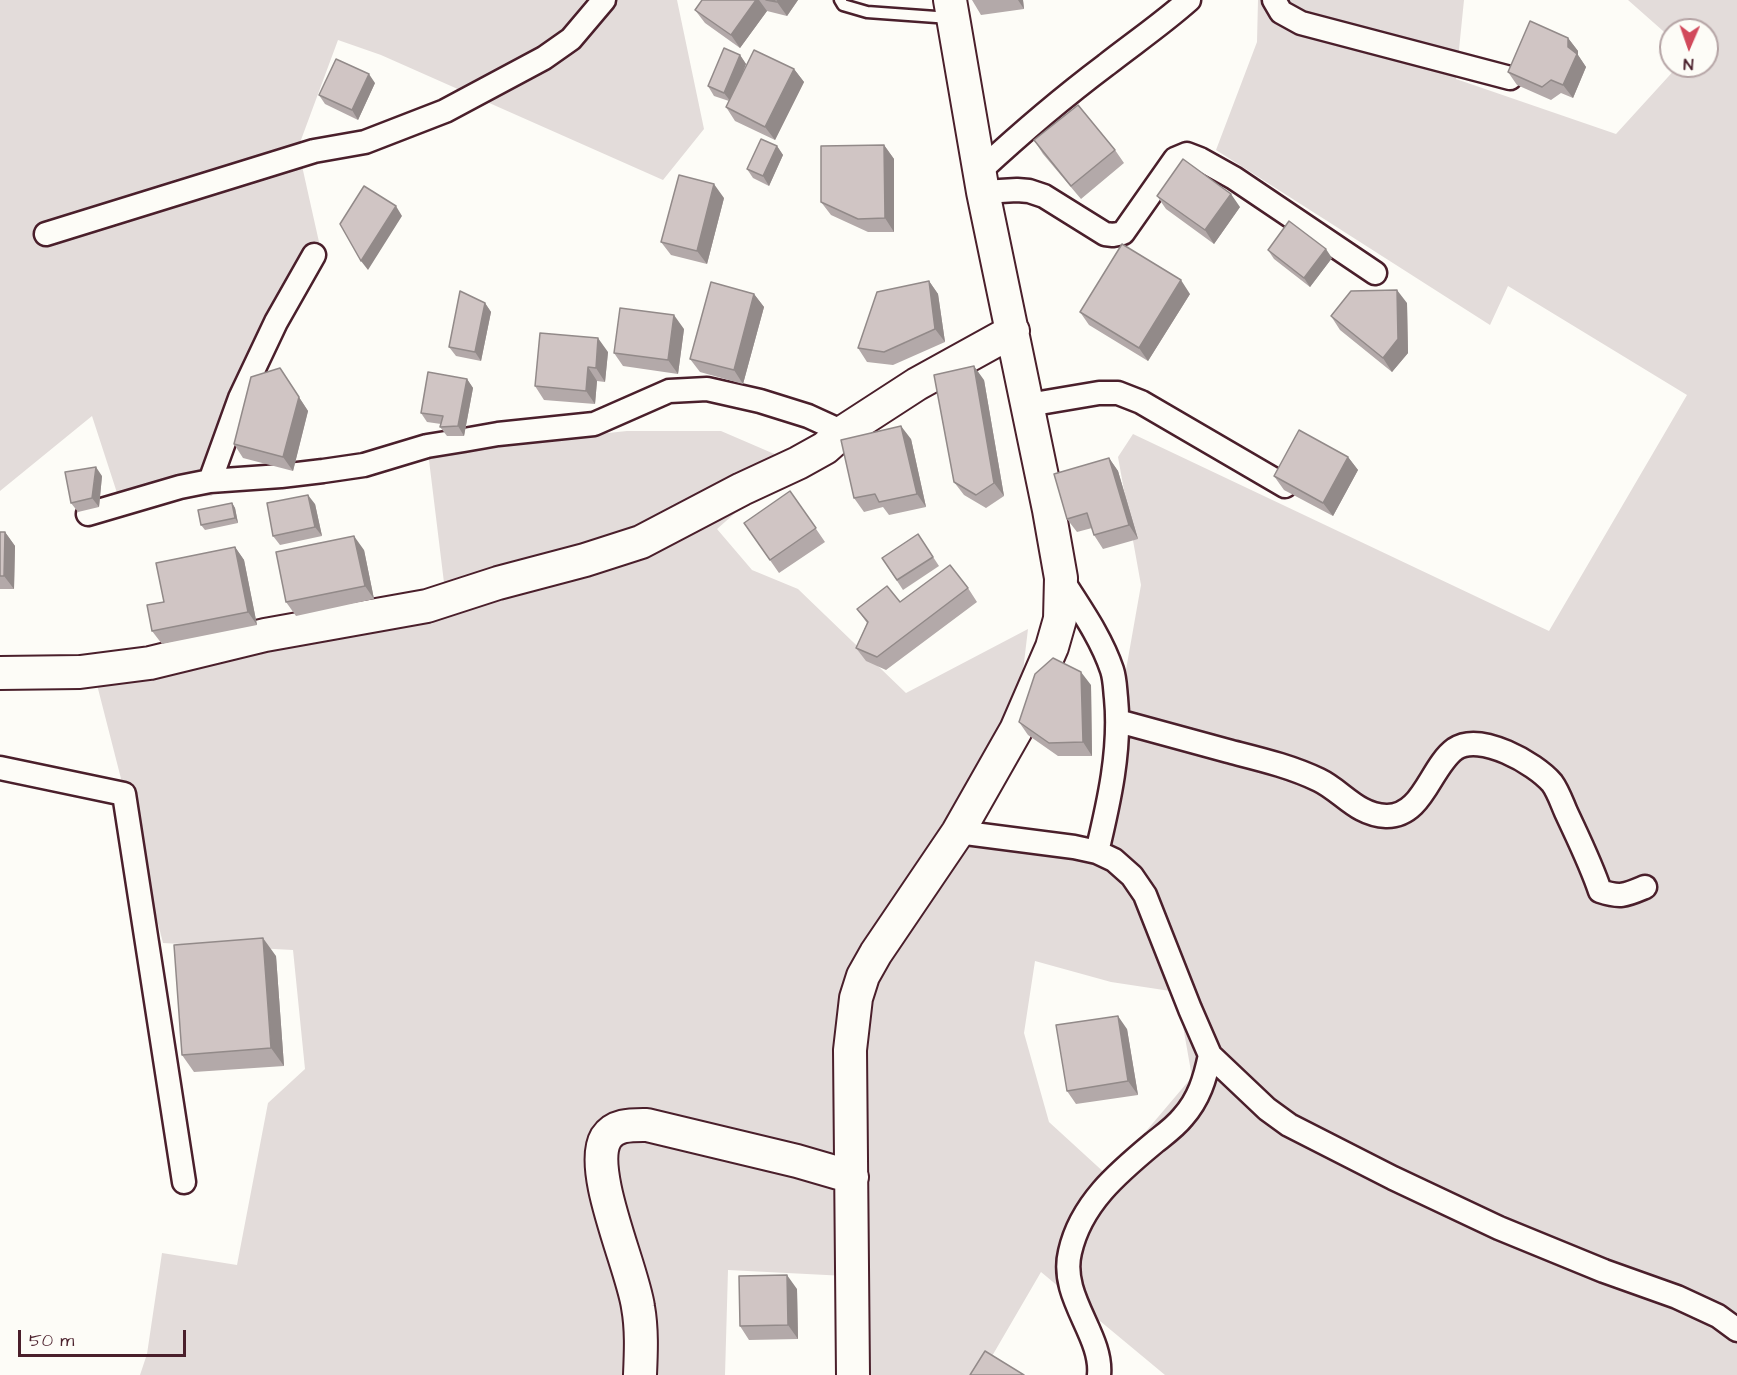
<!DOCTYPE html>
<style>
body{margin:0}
#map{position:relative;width:1737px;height:1375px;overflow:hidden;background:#fdfcf7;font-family:"Architects Daughter",sans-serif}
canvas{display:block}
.north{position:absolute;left:1659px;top:18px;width:60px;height:60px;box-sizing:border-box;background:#fdfcf7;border:2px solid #b5a4a5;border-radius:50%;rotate:182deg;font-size:16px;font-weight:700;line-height:24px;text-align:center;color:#4a1f2b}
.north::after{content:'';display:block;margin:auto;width:21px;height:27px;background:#d1495b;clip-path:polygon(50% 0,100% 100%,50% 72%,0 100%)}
.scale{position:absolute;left:18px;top:1330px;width:168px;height:27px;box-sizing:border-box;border:3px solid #4a1f2b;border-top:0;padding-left:8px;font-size:18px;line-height:21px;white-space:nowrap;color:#4a1f2b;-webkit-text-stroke:4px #fdfcf7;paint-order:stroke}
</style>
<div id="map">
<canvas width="1737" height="1375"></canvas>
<div class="north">N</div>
<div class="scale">50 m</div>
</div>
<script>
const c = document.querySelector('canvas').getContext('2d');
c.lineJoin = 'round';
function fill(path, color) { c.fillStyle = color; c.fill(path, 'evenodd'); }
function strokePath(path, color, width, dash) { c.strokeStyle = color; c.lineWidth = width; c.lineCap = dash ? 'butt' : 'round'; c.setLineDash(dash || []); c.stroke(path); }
fill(new Path2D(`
 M 0,0 L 677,0 L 704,129 L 663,180 L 381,55 L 338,40 L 298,148 L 321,251 L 271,333 L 212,496 L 119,499 L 92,416 L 0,491 Z
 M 1258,0 L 1464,0 L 1456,79 L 1616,134 L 1678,66 L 1707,66 L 1707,30 L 1671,30 L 1671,38 L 1628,0 L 1737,0 L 1737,1375 L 1165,1375 L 1041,1272 L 981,1375 L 860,1375 L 846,1276 L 728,1270 L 725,1375 L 140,1375 L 147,1354 L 162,1253 L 237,1265 L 268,1103 L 305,1069 L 293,950 L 163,943 L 94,673 L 191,671 L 446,599 L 428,452 L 627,431 L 721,431 L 793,462 L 717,529 L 752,570 L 798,589 L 906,693 L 1028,629 L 1016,730 L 968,827 L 1095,845 L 1141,585 L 1118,457 L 1133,434 L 1549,631 L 1687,395 L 1508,286 L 1490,325 L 1216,150 L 1257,42 ZM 1035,961 L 1111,982 L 1177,992 L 1192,1077 L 1108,1176 L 1049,1122 L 1024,1033 Z`), '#e3dcda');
const lane = new Path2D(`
 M 840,0 L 843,5 L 867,12 L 950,18`);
const street = new Path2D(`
 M 1274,0 L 1281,12 L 1301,23 L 1510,78
 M 980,171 C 1020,134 1062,98 1106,65 C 1134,43 1162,24 1189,0
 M 983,192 L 1017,190 L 1029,191 L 1044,196 L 1105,234 L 1113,235 L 1123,233 L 1175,159 L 1187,154 L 1200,159 L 1234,178 L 1375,273
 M 46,234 L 314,151 L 365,142 L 445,111 L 544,58 L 571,39 L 604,0
 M 314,255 L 276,322 L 240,398 L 210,481 L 281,476 L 323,471 L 364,465 L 427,446 L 464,440 L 498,434 L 594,424 L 669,391 L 707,389 L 760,401 L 808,416 L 843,432
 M 1028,405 L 1099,393 L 1118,393 L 1141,402 L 1285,486
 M 88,514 L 180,487 L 210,481
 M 1061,578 C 1080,608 1101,637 1112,670 C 1115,679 1115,689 1116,698 C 1121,749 1109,802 1097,852
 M 1118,721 C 1155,731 1191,741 1228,751 C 1259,759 1290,766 1319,780 C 1342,791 1357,815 1386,816 C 1423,817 1430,767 1455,749 C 1480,732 1535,763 1552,783 C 1558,791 1562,803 1566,812 C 1578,838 1591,864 1600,891 C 1621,898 1626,895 1645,887
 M 0,768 L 124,794 L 184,1182
 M 958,832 L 1074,847 L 1097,852 L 1114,860 L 1132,876 L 1145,895 L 1190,1009 L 1210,1055 L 1267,1109 L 1289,1125 L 1393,1178 L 1499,1228 L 1604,1271 L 1677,1297 L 1718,1316 L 1737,1330
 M 1099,1375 C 1103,1335 1059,1297 1070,1252 C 1081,1203 1119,1172 1155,1142 C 1165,1134 1175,1127 1183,1117 C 1199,1099 1205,1079 1210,1055`);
const secondary = new Path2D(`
 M 0,673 L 80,672 L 150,663 L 265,635 L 427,606 L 498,583 L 585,560 L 641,542 L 742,489 L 798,463 L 825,448 L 843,432 L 917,384 L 1013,331
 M 640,1375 C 641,1352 642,1329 638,1307 C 633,1269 587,1170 606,1138 C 615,1124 632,1125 647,1125 L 797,1161 L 852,1177
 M 853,1375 L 850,1050 L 856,998 L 863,976 L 876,953 L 958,832 L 1016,730 L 1052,647 L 1060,619 L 1061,578 L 1049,510 L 983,192 L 950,0`);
strokePath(lane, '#4a1f2b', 15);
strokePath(street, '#4a1f2b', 27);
strokePath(secondary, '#4a1f2b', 36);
strokePath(lane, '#fdfcf7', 10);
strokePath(street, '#fdfcf7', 22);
strokePath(secondary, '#fdfcf7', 32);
fill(new Path2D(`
 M 702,0 L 798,0 L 787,16 L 767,11 L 740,48 L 705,23 L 695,10 Z
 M 972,0 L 1023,0 L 1024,9 L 981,15 Z
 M 1568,38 L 1578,51 L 1578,55 L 1586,67 L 1573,98 L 1561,93 L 1551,100 L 1517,85 L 1508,72 Z
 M 740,55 L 746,64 L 742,74 L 794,69 L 804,82 L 775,140 L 735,121 L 726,107 L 729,101 L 714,96 L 708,86 Z
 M 375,83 L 358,120 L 325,104 L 319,95 Z
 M 1034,140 L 1115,150 L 1124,163 L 1081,199 L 1043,154 Z
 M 884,145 L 894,159 L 894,232 L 868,232 L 831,215 L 821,202 Z
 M 777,146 L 783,155 L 769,186 L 753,178 L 747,169 Z
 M 1157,196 L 1240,207 L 1214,244 L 1166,209 Z
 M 724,198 L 707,264 L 671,255 L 661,242 Z
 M 1268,250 L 1332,258 L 1310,287 L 1274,259 Z
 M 929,281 L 938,294 L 945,342 L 893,365 L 867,362 L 858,348 Z
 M 754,294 L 764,307 L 743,384 L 700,372 L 690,359 Z
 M 1190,294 L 1148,361 L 1089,325 L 1080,312 Z
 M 485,303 L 491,312 L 481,361 L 456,356 L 449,347 Z
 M 1407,303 L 1408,353 L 1392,372 L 1340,330 L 1331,316 Z
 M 684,329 L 678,374 L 623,366 L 614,353 Z
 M 608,352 L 605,382 L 597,381 L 595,404 L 544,400 L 535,386 Z
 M 280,368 L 308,411 L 293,471 L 243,458 L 234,444 Z
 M 467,379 L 473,388 L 464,436 L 447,436 L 440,427 L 441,424 L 427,422 L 421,413 Z
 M 984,380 L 1004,496 L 986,508 L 964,495 L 954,482 Z
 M 911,439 L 926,507 L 889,515 L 883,507 L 864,512 L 854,498 Z
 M 1348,457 L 1358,470 L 1333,516 L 1284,490 L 1274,476 Z
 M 1109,458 L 1118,471 L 1138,539 L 1103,549 L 1094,535 L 1092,528 L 1077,532 L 1067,519 Z
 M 102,476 L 99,507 L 78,512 L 71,503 Z
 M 790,491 L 825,542 L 779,573 L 744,523 Z
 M 232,503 L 235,508 L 238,523 L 205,530 L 201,525 Z
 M 315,504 L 322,536 L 280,545 L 273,536 Z
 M 0,532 L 5,532 L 15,546 L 14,589 L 0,589 Z
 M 918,534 L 939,566 L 903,590 L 882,558 Z
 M 235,547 L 244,560 L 257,625 L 162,644 L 152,631 Z
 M 364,550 L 374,599 L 296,616 L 286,602 Z
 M 968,588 L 977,602 L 886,670 L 866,661 L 856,648 L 867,623 L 857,609 L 900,602 Z
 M 1091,685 L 1092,756 L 1058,756 L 1028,735 L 1019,722 Z
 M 276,956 L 284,1066 L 194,1072 L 182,1055 Z
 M 1127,1029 L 1138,1095 L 1076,1104 L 1067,1091 Z
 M 797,1289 L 798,1339 L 749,1340 L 740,1326 Z`), '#b3a9a9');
fill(new Path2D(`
 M 756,0 L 759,0 L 767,11 L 740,48 L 731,35 Z
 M 779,0 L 798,0 L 787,16 L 777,2 Z
 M 1018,0 L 1023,0 L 1024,9 Z
 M 1568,38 L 1578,51 L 1578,55 L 1586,67 L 1573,98 L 1563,85 Z
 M 740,55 L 746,64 L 731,102 L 724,93 Z
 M 794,69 L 804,82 L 775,140 L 765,127 Z
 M 369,74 L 375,83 L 358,120 L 352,110 Z
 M 884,145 L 894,159 L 894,232 L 885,218 Z
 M 777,146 L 783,155 L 769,186 L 763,176 Z
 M 714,184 L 724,198 L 707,264 L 697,251 Z
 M 1231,194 L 1240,207 L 1214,244 L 1205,230 Z
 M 396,206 L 402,216 L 368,270 L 361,261 Z
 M 1326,249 L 1332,258 L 1310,287 L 1304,278 Z
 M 1181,280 L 1190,294 L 1148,361 L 1139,348 Z
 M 929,281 L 938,294 L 945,342 L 935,329 Z
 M 1397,290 L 1407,303 L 1408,353 L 1392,372 L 1383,358 Z
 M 754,294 L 764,307 L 743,384 L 734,370 Z
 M 485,303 L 491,312 L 481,361 L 475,352 Z
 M 674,315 L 684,329 L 678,374 L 668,360 Z
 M 598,338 L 608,352 L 605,382 L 596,368 Z
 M 974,366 L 984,380 L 1004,496 L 994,483 Z
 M 588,367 L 597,381 L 595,404 L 586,391 Z
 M 280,368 L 308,411 L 293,471 L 283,457 Z
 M 467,379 L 473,388 L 464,436 L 458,426 Z
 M 901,426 L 911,439 L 926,507 L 917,494 Z
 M 1348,457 L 1358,470 L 1333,516 L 1323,503 Z
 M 1109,458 L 1118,471 L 1138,539 L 1129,525 Z
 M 96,467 L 102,476 L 99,507 L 92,498 Z
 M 308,495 L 315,504 L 322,536 L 315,527 Z
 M 232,503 L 235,508 L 238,523 L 235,518 Z
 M 5,532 L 15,546 L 14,589 L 4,576 Z
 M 354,536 L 364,550 L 374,599 L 365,586 Z
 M 235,547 L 244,560 L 257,625 L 248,612 Z
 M 1081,672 L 1091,685 L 1092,756 L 1083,742 Z
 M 263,938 L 276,956 L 284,1066 L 271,1048 Z
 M 1118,1016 L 1127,1029 L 1138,1095 L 1128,1081 Z
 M 787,1275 L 797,1289 L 798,1339 L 788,1325 Z`), '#928a89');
const building = new Path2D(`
 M 702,0 L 756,0 L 731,35 L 695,10 Z
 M 766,0 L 779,0 L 777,2 Z
 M 1530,21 L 1568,38 L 1568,47 L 1577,54 L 1563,85 L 1551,80 L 1542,87 L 1508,72 Z
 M 724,48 L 740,55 L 724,93 L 708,86 Z
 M 754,50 L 794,69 L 765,127 L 726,107 Z
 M 336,59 L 369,74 L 352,110 L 319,95 Z
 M 1078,105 L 1115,150 L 1071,186 L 1034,140 Z
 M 761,139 L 777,146 L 763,176 L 747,169 Z
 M 884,145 L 885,218 L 858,219 L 821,202 L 821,146 Z
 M 1183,159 L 1231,194 L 1205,230 L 1157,196 Z
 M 679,175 L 714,184 L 697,251 L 661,242 Z
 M 364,186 L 396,206 L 361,261 L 340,224 Z
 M 1289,221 L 1326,249 L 1304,278 L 1268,250 Z
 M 1122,244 L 1181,280 L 1139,348 L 1080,312 Z
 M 929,281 L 935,329 L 884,352 L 858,348 L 877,292 Z
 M 711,282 L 754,294 L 734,370 L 690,359 Z
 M 1397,290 L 1398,339 L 1383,358 L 1331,316 L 1351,291 Z
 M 460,291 L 485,303 L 475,352 L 449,347 Z
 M 620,308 L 674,315 L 668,360 L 614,353 Z
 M 540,333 L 598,338 L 596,368 L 588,367 L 586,391 L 535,386 Z
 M 974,366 L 994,483 L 976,495 L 954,482 L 934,375 Z
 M 280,368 L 299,397 L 283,457 L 234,444 L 251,377 Z
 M 428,372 L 467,379 L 458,426 L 440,427 L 443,416 L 421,413 Z
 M 901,426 L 917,494 L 879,502 L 875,494 L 854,498 L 841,440 Z
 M 1299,430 L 1348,457 L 1323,503 L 1274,476 Z
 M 1109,458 L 1129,525 L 1094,535 L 1087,513 L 1067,519 L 1054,474 Z
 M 96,467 L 92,498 L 71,503 L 65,472 Z
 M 790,491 L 816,528 L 770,560 L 744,523 Z
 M 308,495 L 315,527 L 273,536 L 267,503 Z
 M 232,503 L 235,518 L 201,525 L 198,510 Z
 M 0,532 L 5,532 L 4,576 L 0,576 Z
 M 918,534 L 933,557 L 897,580 L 882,558 Z
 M 354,536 L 365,586 L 286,602 L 276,552 Z
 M 235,547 L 248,612 L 152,631 L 147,605 L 164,602 L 156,563 Z
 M 950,565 L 968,588 L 877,657 L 856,648 L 868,622 L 857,609 L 887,586 L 900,602 Z
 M 1053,658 L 1081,672 L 1083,742 L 1049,743 L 1019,722 L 1035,674 Z
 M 263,938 L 271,1048 L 182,1055 L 174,945 Z
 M 1118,1016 L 1128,1081 L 1067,1091 L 1056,1025 Z
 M 787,1275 L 788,1325 L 740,1326 L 739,1276 Z
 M 985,1351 L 1024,1375 L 970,1375 Z`);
fill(building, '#d0c5c4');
strokePath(building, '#928a89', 1.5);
</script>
